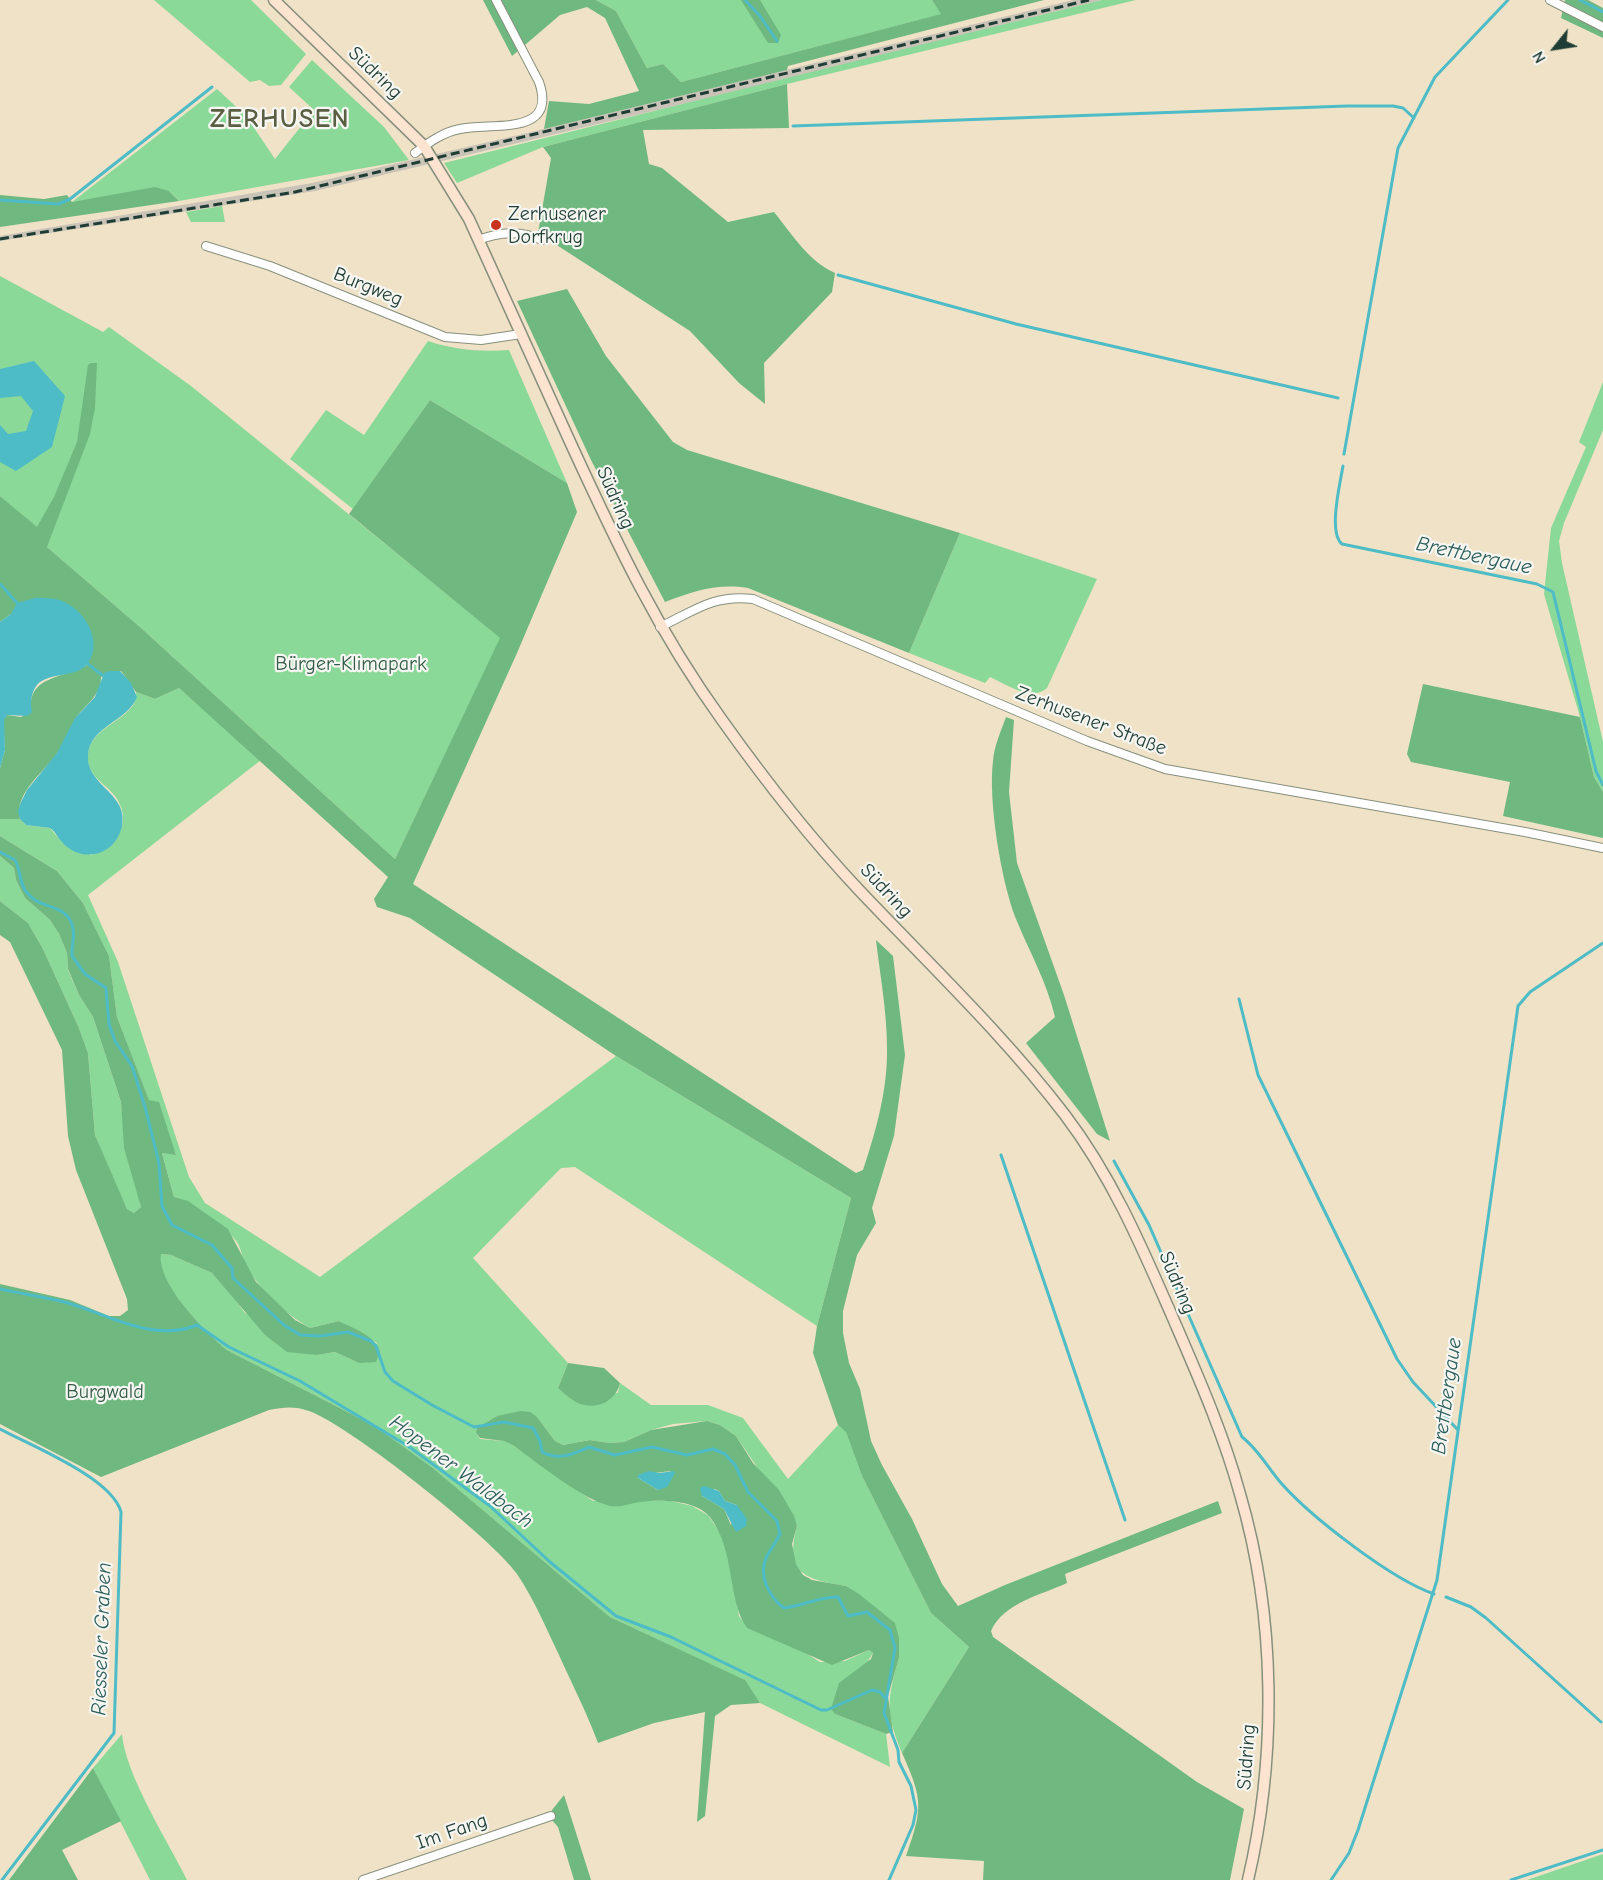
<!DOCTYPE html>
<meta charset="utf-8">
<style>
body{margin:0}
#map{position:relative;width:1603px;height:1880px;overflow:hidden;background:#efe2c6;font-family:"Comic Neue",sans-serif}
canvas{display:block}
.north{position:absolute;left:1525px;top:18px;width:60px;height:60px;-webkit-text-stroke:4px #f6f6f2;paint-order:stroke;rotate:240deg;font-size:16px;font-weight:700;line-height:24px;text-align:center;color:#1f3d34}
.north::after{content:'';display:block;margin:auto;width:21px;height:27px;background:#1f3d34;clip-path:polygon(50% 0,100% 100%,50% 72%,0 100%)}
</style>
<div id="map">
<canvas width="1603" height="1880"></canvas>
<div class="north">N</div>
</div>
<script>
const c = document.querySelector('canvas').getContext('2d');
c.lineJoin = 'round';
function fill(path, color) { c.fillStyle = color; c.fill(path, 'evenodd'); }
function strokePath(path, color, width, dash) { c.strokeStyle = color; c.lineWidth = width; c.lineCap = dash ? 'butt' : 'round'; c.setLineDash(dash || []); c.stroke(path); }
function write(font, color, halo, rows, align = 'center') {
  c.font = font + ' "Comic Neue",sans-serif'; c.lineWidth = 4.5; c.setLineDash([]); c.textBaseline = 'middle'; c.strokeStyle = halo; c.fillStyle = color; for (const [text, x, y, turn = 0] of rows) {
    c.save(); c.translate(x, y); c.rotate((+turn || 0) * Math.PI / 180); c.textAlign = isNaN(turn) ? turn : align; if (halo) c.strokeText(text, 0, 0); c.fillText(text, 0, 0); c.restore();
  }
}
fill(new Path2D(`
 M 1073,0 L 1102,0 L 793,78 L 315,191 L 0,241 L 0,236 L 312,183 L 544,129 Z`), '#c9c3b8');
fill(new Path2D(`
 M 154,0 L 251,0 L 306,54 L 281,85 L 269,86 L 260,80 L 250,82 Z
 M 596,0 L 932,0 L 942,14 L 681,82 L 663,64 L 647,68 L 616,11 Z
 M 1102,0 L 1136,0 L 787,84 L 543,147 L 457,183 L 444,163 Z
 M 312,60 L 384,127 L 409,160 L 179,201 L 169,191 L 72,202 L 217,89 L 246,116 L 275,159 L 314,110 L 289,87 Z
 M 222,206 L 225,222 L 191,222 L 186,212 Z
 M 0,276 L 103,332 L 109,327 L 191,386 L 501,638 L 395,859 L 140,627 L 47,547 L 37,528 L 0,496 Z
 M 428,341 C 455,350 481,352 509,350 L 567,483 L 430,400 L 353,509 L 290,459 L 326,410 L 364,435 Z
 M 1603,382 L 1603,430 L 1564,523 L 1559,541 L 1562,563 L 1603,742 L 1603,792 L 1594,777 L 1580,717 L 1544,594 L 1551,528 L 1586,447 L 1579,442 Z
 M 960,533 L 1097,579 L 1047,688 C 1031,702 1006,684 990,677 L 985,683 L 909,653 Z
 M 179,688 L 261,760 L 88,895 L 118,962 L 189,1177 L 205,1203 L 320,1277 L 616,1056 L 851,1198 L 817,1326 L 575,1167 L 561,1168 L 473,1258 L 568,1363 L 558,1388 L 618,1393 L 620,1383 L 651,1405 L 708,1405 L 743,1418 L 788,1479 L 838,1425 L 846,1431 L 862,1476 L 931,1613 L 969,1647 L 902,1753 C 885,1712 887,1699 899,1658 L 846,1586 C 805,1579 784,1574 797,1526 L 736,1436 L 720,1425 L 707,1421 L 673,1424 L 651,1430 L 624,1442 L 609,1443 L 590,1440 L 563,1445 L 555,1441 L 537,1417 L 497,1416 L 478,1428 L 476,1433 L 480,1439 L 504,1441 L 514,1446 L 593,1501 L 671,1501 L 692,1506 L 708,1515 L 720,1533 L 732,1568 L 739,1616 L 748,1628 L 801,1650 L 820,1662 L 845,1661 L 869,1650 L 873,1653 L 835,1714 L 886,1734 L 890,1767 L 760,1703 L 744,1680 L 610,1617 L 433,1468 L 390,1437 L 367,1422 L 227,1350 C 205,1333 157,1283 160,1254 L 171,1255 L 212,1273 L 229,1291 L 245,1313 L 317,1355 L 335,1352 L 359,1363 L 377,1343 L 339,1321 L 310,1328 C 284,1313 259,1290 245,1263 C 242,1257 241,1248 237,1242 C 228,1228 189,1201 174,1197 L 162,1153 L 176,1154 L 149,1101 L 117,1017 L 109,956 L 83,903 L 57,871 L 0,836 L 0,819 L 20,819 L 26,825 L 50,828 L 62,842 L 91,855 C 115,847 133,824 117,799 C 107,783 86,778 88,754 C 91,724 139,719 136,692 L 155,699 Z
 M 0,856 L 14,868 L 16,880 L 25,898 L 50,920 L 59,934 L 67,953 L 68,970 L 79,995 L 93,1017 L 121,1102 L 123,1124 L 141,1207 L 134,1213 L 127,1209 L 114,1181 L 95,1135 L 88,1053 L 79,1028 L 43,949 L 28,923 L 0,901 Z
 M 122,1734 C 125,1774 168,1842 187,1880 L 150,1880 L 93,1768 Z
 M 1603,1854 L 1603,1880 L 1527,1880 Z`), '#8ad998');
fill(new Path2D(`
 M 483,0 L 596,0 L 616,11 L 647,68 L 663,64 L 681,82 L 941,14 L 932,0 L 1044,0 L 788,66 L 787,70 L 544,129 L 549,101 L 589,104 L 639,91 L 605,18 L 587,7 L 560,15 L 512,56 Z
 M 741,0 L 760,0 L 781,35 L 778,43 L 768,43 Z
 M 1565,0 L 1588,0 L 1603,8 L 1603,38 L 1561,18 Z
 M 787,84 L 789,128 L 643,130 L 649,164 L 662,168 L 728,222 L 774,212 C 792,234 808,261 835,273 L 832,292 L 764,363 L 765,404 L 739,383 L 690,331 L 538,233 L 551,158 L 543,147 Z
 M 155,187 L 169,191 L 179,201 L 0,227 L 0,195 L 44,199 L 67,195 L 72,202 Z
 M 567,289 L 606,356 L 673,442 L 687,450 L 960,533 L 909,653 L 748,588 C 717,583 694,591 665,602 L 591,460 L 517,301 Z
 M 91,363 L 97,363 L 95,408 L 90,434 L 47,547 L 140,627 L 395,859 L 500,638 L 349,514 L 430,400 L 567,483 L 577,512 L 517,653 L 413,884 L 856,1173 L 863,1170 C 876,1131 888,1089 887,1047 C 887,1012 880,975 876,940 L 893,956 L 905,1055 L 894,1136 L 872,1208 L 876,1223 L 857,1255 L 843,1311 L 843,1333 L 849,1363 L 860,1389 L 871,1441 L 882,1465 L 912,1519 L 942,1584 L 958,1606 L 1005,1585 L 1218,1501 L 1222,1513 L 1065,1574 L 1067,1583 C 1041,1595 1003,1603 991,1631 L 993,1637 L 1197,1782 L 1244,1809 L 1230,1880 L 983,1880 L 984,1861 L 906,1856 C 923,1808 923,1800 902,1753 L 969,1647 L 931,1613 L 862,1476 L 846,1432 L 838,1425 L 813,1353 L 817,1326 L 851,1198 L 616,1056 L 410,918 L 377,907 L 374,899 L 388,877 L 179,688 L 155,699 L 136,692 L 121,671 L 101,677 C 101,697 85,704 75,719 C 69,730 65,742 58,752 C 45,772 14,792 20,819 L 0,819 L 0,768 L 5,750 L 3,720 L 7,715 L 21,717 L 31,712 C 27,675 63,679 87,665 L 11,614 L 0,622 L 0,496 L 37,527 L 54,497 L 77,442 L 88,365 Z
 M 1423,684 L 1580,717 L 1594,777 L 1603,792 L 1603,838 L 1503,816 L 1510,782 L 1411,762 L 1407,754 Z
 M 1006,717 L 1014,720 L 1009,792 L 1017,863 L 1064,995 L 1110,1141 L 1097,1134 L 1026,1043 L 1055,1017 C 1047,982 1029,951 1016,919 C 1001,881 988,801 993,761 C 994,746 1001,731 1006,717 Z
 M 0,836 L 57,871 L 83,903 L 109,956 L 117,1017 L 149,1100 L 159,1102 L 176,1155 L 162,1153 L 174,1197 L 188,1201 L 228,1229 L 256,1282 L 295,1320 L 310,1328 L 339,1321 C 354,1329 374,1335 380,1351 L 376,1362 L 359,1363 L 335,1352 L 317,1355 L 287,1352 L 265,1335 L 212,1273 L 171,1255 L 161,1254 C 156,1282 206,1333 227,1350 L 367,1422 L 390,1437 L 433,1468 L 610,1617 L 745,1680 L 760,1703 L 731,1705 L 715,1716 L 705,1816 L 697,1822 L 705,1712 L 654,1723 L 598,1743 C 587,1713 572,1684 559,1655 C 546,1628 534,1599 517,1574 C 493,1539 349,1425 309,1411 C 295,1406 284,1407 269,1410 L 101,1477 L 0,1424 L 0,1284 L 70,1300 L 109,1316 L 120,1316 L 128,1310 L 127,1299 L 76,1170 L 68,1136 L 62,1050 L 10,942 L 0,935 L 0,901 L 28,923 L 43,949 L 79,1028 L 88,1053 L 95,1135 L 127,1209 L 134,1213 L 141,1207 L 124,1148 L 121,1102 L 93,1017 L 79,995 L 68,969 L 67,953 L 59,934 L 50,920 L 25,898 L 16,880 L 14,868 L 0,856 Z
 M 568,1363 L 604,1368 L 620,1383 C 616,1401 596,1411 578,1403 C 571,1400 564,1393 558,1388 Z
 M 521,1411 L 530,1412 L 537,1417 L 555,1441 L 563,1445 L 590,1440 L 609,1443 L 624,1442 L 651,1430 L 707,1421 L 720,1425 L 736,1436 L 753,1463 L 779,1490 L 794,1516 L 797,1526 L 792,1544 L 796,1564 L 803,1575 L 812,1580 L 846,1586 L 859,1594 L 895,1623 L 899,1638 L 899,1658 L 888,1696 L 893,1732 L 886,1734 L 835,1714 L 831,1709 L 839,1683 L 871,1659 L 873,1653 L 869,1650 L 832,1665 L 747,1628 C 727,1600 736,1552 710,1517 C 696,1500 661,1499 641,1502 C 631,1503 620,1508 610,1506 C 582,1499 539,1464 514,1446 L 504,1441 L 480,1438 L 476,1433 L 477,1428 L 497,1416 ZM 671,1471 L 658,1490 L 638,1478 L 638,1475 ZM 715,1489 L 719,1491 L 725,1501 L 737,1505 L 731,1525 L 724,1509 L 702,1496 Z
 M 93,1768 L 121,1821 L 62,1850 L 78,1880 L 9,1880 Z
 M 564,1795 L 591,1880 L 574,1880 L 558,1827 L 551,1819 L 552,1810 Z`), '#6fb980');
fill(new Path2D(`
 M 34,361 L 65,396 L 52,447 L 16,471 L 0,462 L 0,425 L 8,434 L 26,431 L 33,411 L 21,396 L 0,398 L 0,369 Z
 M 35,598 C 43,598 52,598 59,600 C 83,607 104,640 88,663 C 77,679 49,671 37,685 C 31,693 30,702 32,712 L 27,716 L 7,715 L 4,720 L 5,750 L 0,768 L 0,622 L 11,614 L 17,603 Z
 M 109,671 L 120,671 L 131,683 L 137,697 C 127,722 90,726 88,755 C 86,786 129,793 122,826 C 120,834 117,840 111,846 C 96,859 75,857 62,842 C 57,837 56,832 50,828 L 26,825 L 20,819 L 18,811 L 21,802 L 27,790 L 57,753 L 75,718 L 95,697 L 104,673 Z
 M 649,1471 L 659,1473 L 674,1471 L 675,1473 L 667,1487 L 658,1490 L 638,1478 L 638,1475 Z
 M 704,1486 L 719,1491 L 725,1501 L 737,1505 L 747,1519 L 746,1526 L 736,1532 L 724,1509 L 702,1496 L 700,1488 Z`), '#4ebcc7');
strokePath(new Path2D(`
 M 745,0 L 760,16 L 777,41
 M 1580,0 L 1603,12
 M 793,126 L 1347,106 L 1393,106 L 1403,108 L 1414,118
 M 0,200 L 58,204 L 70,199 L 212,87
 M 838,275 L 1016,324 L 1338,398
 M 1344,454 L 1398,148 L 1435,77 L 1508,0
 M 1343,466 C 1340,484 1328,533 1342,544 L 1537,584 L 1553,592 L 1596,771 L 1603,785
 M 0,584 L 17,603
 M 88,664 L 102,675
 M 0,852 L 15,860 C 21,870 19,885 28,894 C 41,910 69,903 73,929 C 75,938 71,947 72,956 L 85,974 L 106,988 L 109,1024 L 115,1041 L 132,1066 L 145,1107 L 159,1163 L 162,1206 L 172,1225 L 212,1245 L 232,1268 L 233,1278 L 284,1325 L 300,1335 L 320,1336 L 348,1332 L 371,1341 L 376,1346 L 385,1372 L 393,1381 L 432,1405 L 474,1427 L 504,1422 L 533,1428 L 540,1441 L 542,1452 C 558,1461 573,1454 589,1447 L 615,1455 L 652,1447 L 687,1455 L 713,1449 L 725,1454 L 735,1465 L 748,1492 L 777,1521 L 780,1534 C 776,1542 770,1550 766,1558 C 758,1576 770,1598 784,1608 C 805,1605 818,1597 838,1597 L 848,1616 L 867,1612 L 890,1630 L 895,1648 L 884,1713 L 898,1750 L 899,1762 L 911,1786 L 916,1810 L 913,1825 L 889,1880
 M 1239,999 L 1258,1075 L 1397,1359 L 1413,1382 L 1457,1429
 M 1001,1155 L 1125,1520
 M 1114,1161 L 1149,1225 L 1242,1437 C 1258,1449 1268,1468 1281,1483 C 1311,1517 1391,1579 1434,1594
 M 0,1289 C 23,1294 46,1297 68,1303 C 109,1315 155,1343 197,1325 L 229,1347 L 300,1381 L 408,1446 L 490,1506 L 550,1562 L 616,1616 L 671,1637 L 821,1710 L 827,1710 L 872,1690 L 880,1692 L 885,1698
 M 0,1429 C 32,1446 112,1478 121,1512 L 114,1733 L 2,1880
 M 1446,1597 L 1471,1607 L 1486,1618 L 1601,1722
 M 1331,1880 L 1349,1853 L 1358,1830 L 1437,1580 L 1518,1006 L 1530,992 L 1603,943
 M 1511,1880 L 1603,1850`), '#4ebcc7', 3);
const street = new Path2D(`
 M 1550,0 L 1603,27
 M 415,153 C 428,143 443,132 460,129 C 492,122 558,137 539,82 L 496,0
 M 478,240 C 500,232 520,230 542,240
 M 206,246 L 270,266 L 445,337 L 481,340 L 521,334
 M 660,627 C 694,611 714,594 753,599 L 1087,741 L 1165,769 L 1525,832 L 1603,848
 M 363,1880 L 551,1816`);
const secondary = new Path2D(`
 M 274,0 L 424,146 L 469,219 C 503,294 537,369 571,444 C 617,544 657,630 722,720 C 764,779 809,837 859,890 C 929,964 1003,1034 1065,1115 C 1112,1177 1141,1245 1172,1316 C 1197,1374 1223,1432 1240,1494 C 1276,1617 1277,1756 1248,1880`);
strokePath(street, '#87907d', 10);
strokePath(secondary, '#87907d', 13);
strokePath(street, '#fff', 8);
strokePath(secondary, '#fde4d1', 10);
strokePath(new Path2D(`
 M 0,239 L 295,192 L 1089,0`), '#1f3d34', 3, [9, 4.5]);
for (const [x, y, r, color] of [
 [496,225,6,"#c8321e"]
]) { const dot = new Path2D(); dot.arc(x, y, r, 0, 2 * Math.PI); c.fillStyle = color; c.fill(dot); strokePath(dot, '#f6f6f2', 2); }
write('20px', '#1f3d34', '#f6f6f2', [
 ["Südring",375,73,44],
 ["Burgweg",368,287,22],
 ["Südring",615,498,66],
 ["Zerhusener Straße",1091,721,21],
 ["Südring",886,891,47],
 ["Südring",1177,1283,67],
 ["Südring",1247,1757,-86],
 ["Im Fang",452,1832,-19]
]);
write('20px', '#1f3d34', '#f6f6f2', [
 ["Zerhusener",508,214],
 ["Dorfkrug",508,237]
], 'left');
write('20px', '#345c48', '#f6f6f2', [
 ["Bürger-Klimapark",351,664],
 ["Burgwald",105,1392]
]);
write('italic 21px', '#2b5d59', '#f6f6f2', [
 ["Brettbergaue",1474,556,12],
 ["Brettbergaue",1447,1396,-82],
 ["Hopener Waldbach",461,1472,37],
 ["Riesseler Graben",102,1639,-88]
]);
c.letterSpacing = '1.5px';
write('bold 26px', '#5a5e43', '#f6f6f2', [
 ["ZERHUSEN",280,120]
]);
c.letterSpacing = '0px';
</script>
